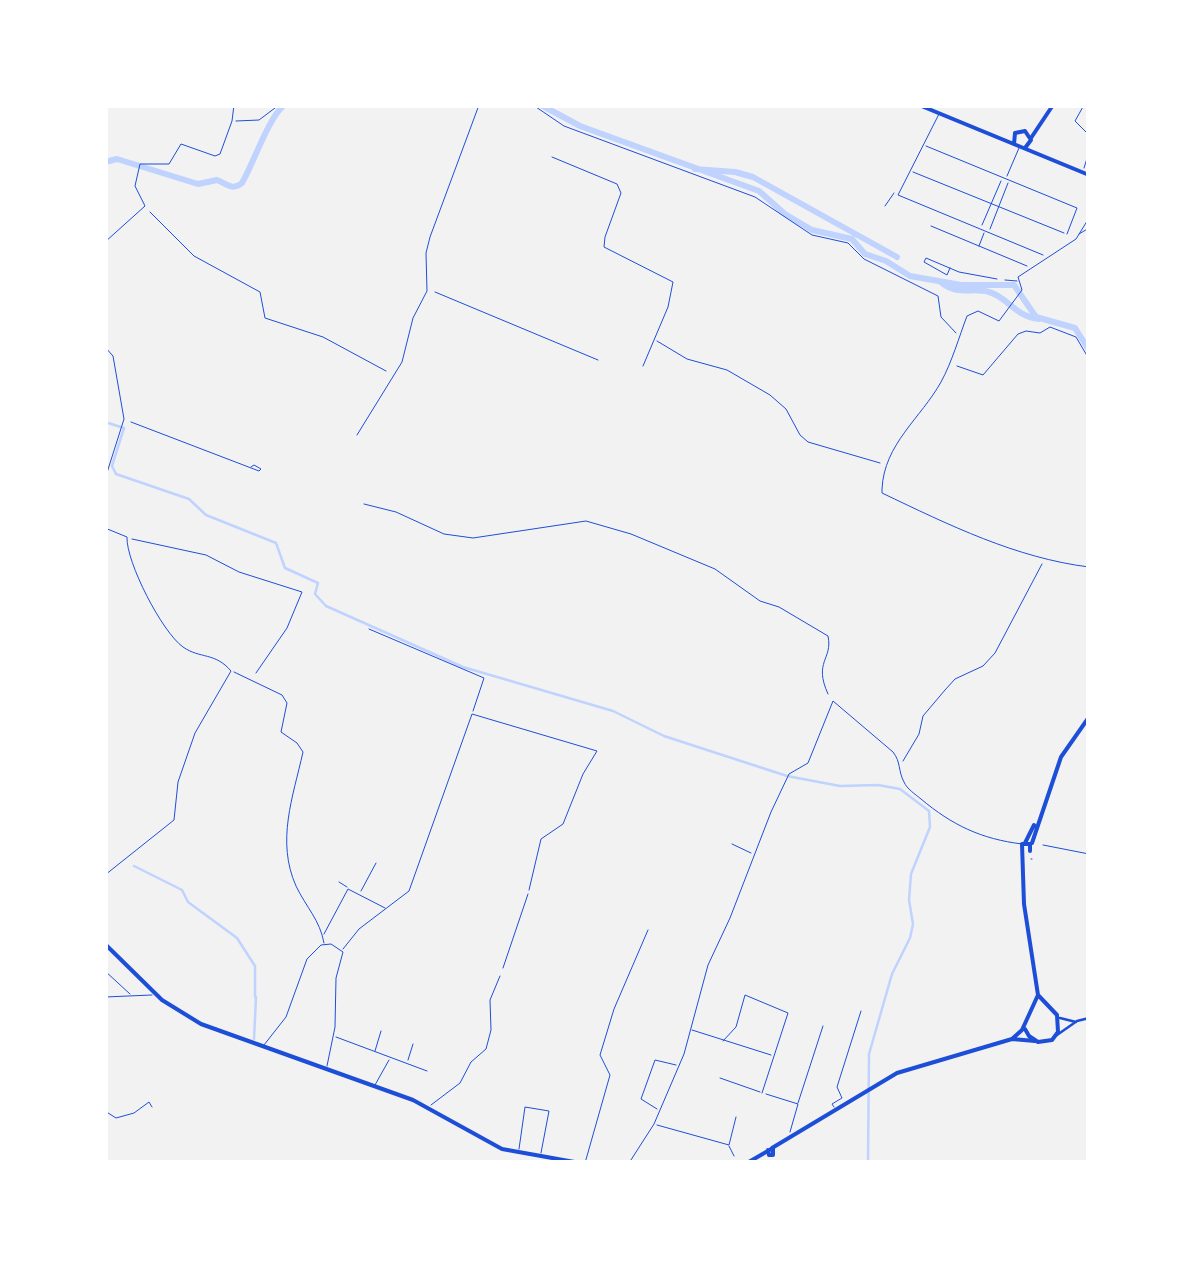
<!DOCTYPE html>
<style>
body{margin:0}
#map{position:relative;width:1194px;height:1268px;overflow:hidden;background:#f2f2f2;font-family:"Space Grotesk",sans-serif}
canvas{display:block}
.frame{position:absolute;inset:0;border:108px solid #fff;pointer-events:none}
</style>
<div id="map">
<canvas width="1194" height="1268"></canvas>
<div class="frame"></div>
</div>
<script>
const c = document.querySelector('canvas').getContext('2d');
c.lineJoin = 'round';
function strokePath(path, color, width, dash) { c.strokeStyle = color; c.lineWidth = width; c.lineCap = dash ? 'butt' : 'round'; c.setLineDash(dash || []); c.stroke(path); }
strokePath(new Path2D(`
 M 105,422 L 124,428 L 112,466 L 116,474 L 189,499 L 206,515 L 276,543 L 285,568 L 318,583 L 315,594 L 326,606 L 463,667 L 613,711 L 664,736 L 787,776 L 840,786 L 878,785 L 900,789 L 929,811 L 930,827 L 911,874 L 909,900 L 913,924 L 910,938 L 892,974 L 869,1054 L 868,1163
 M 134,866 L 182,890 L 188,902 L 237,938 L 255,966 L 255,997
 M 254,1039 L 256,997`), '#bfd3fe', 2.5);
strokePath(new Path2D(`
 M 541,105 L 580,126 L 759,191 L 785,214 L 812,230 L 852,239 L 865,254 L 886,261 L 910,276 L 961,285 L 1014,285 L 1036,317 L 1075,328 L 1089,350
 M 105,162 L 117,159 L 198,184 L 217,180 C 227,184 232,191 242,183 C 254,162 268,119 284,105
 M 695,169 L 735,172 L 753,177 L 897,257
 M 942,283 C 959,296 972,287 989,292 C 1008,297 1014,316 1039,319`), '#bfd3fe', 6);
strokePath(new Path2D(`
 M 533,105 L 564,126 L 755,197 L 812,235 L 848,243 L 864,259 L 938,296 L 941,317 L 956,333
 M 552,157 L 617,184 L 621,193 L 605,237 L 604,247 L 673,282 L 668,307 L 643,366
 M 150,212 L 194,256 L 260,292 L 265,318 L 323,337 L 386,371
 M 950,268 L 947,275 L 924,262 L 926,258 L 959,272 L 997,279
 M 435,292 L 598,360
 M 657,341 L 687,359 L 727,370 L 770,395 L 786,409 L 800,435 L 808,442 L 880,463
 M 957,366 L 983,375 L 1018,334 L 1026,331 L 1040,333 L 1050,327 L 1076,337 L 1089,359
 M 131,422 L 259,471 L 261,469 L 254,465 L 251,467
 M 364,504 L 396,512 L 444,534 L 473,538 L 586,521 L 631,534 L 715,569 L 760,601 L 779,607 L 828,636 C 833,660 813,661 828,694
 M 132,539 L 206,555 L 239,572 L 302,592 L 287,628 L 256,673
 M 732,844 L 751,853
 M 1031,859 L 1032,859
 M 503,968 L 528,894`), '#1d4ed8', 1);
strokePath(new Path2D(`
 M 1005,280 L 1017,281
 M 657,1109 L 641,1099 L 655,1060 L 676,1065`), '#1d4ed8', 1);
strokePath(new Path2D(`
 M 1084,105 L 1075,121 L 1089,135
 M 939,114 L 898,195 L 1043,255
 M 236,121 L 259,120 L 279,105
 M 926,146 L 1077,208 L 1067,234
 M 1084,168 L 1089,152
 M 913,172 L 1064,233
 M 1007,176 L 1019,148
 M 885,206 L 894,193
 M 1089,218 L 1076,239 L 1018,277 L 1022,290 L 999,321 L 978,311 L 967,316 C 959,337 952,362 941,382 C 921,418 884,444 882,489 L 882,493 C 949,525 1016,558 1089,567
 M 982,225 L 1001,181
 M 931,226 L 1027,266
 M 990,229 L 1008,183
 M 1079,234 L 1089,228
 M 105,242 L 145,206 L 135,186 L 140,164 L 169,164 L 181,144 L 215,156 L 220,154 L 232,121 L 234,105
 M 979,246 L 984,233
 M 105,347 L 113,356 L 124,419 L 105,479
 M 357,435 L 402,362 L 413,318 L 427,291 L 426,253 L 430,237 L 479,105
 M 105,528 L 127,537 C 126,562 162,632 183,647 C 200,659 215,652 231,671 L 195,733 L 178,782 L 174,820 L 105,875
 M 1087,598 L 1089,593
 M 369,629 L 484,678 L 473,711
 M 234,672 L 282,695 L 287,703 L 281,732 L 297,743 L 303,752 C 293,797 276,841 296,886 C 306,907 320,920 324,943
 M 903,761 L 919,734 L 923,716 L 945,690 L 955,679 L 983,666 L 995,653 L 1042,564
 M 1043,845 L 1089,854
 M 339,882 L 347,887
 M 361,891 L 376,863
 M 324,934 L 348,889 L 385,908
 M 343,949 L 359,929 L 409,891 L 472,714 L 597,751 L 583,774 L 563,824 L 541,839 L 529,890
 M 105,971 L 130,994
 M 105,997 L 152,995
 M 692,1030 L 771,1055
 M 336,1037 L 427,1071
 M 723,1041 L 736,1027 L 745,995 L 788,1013 L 762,1093
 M 264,1045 L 286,1017 L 307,959 L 321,945 L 331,944 L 343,952 L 336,978 L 335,1027 L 327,1066
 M 375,1051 L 381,1031
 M 408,1060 L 413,1044
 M 720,1078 L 760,1092
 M 375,1085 L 389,1060
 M 766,1094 L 798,1104 L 790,1132
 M 798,1103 L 823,1026
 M 431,1105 L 460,1083 L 471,1062 L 486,1049 L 491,1030 L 490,1000 L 500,976
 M 834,1107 L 832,1104 L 842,1098 L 837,1087 L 861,1011
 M 105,1111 L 116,1118 L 134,1113 L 149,1102 L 152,1107
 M 657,1125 L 729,1145 L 736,1117
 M 729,1146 L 734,1156
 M 519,1149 L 525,1107 L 549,1111 L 541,1153
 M 585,1163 L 610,1075 L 600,1055 L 614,1009 L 648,930
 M 629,1163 L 654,1124 L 684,1054 L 708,965 L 730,918 L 771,812 L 789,774 L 808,763 L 833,701 L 893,752 C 901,762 898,771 904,782 C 907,789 915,794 921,799 C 952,825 981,839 1022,844`), '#1d4ed8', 1);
strokePath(new Path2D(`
 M 1060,1018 L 1076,1022
 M 1057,1035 L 1077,1021 L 1089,1018`), '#1d4ed8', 2.5);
strokePath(new Path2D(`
 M 1031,138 L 1053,105
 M 1025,843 L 1034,825
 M 1032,843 L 1061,757 L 1089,717
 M 105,944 L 162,1000 L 201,1024 L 413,1100 L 502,1149 L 580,1163
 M 1025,1029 L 1029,1036 L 1038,1042 L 1052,1040 L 1058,1032 L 1057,1015 L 1038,995
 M 1012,1039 L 1022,1030 L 1038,995 L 1024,904 L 1022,844 L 1030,844 L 1030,851
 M 772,1148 L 897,1073 L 1012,1039 L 1035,1041
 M 768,1150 L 769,1155 L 773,1155 L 773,1148
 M 747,1163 L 773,1148`), '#1d4ed8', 4);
strokePath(new Path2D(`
 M 919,105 L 1089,175
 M 1014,144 L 1015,133 L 1025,131 L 1031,140 L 1025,148`), '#1d4ed8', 4);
</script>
